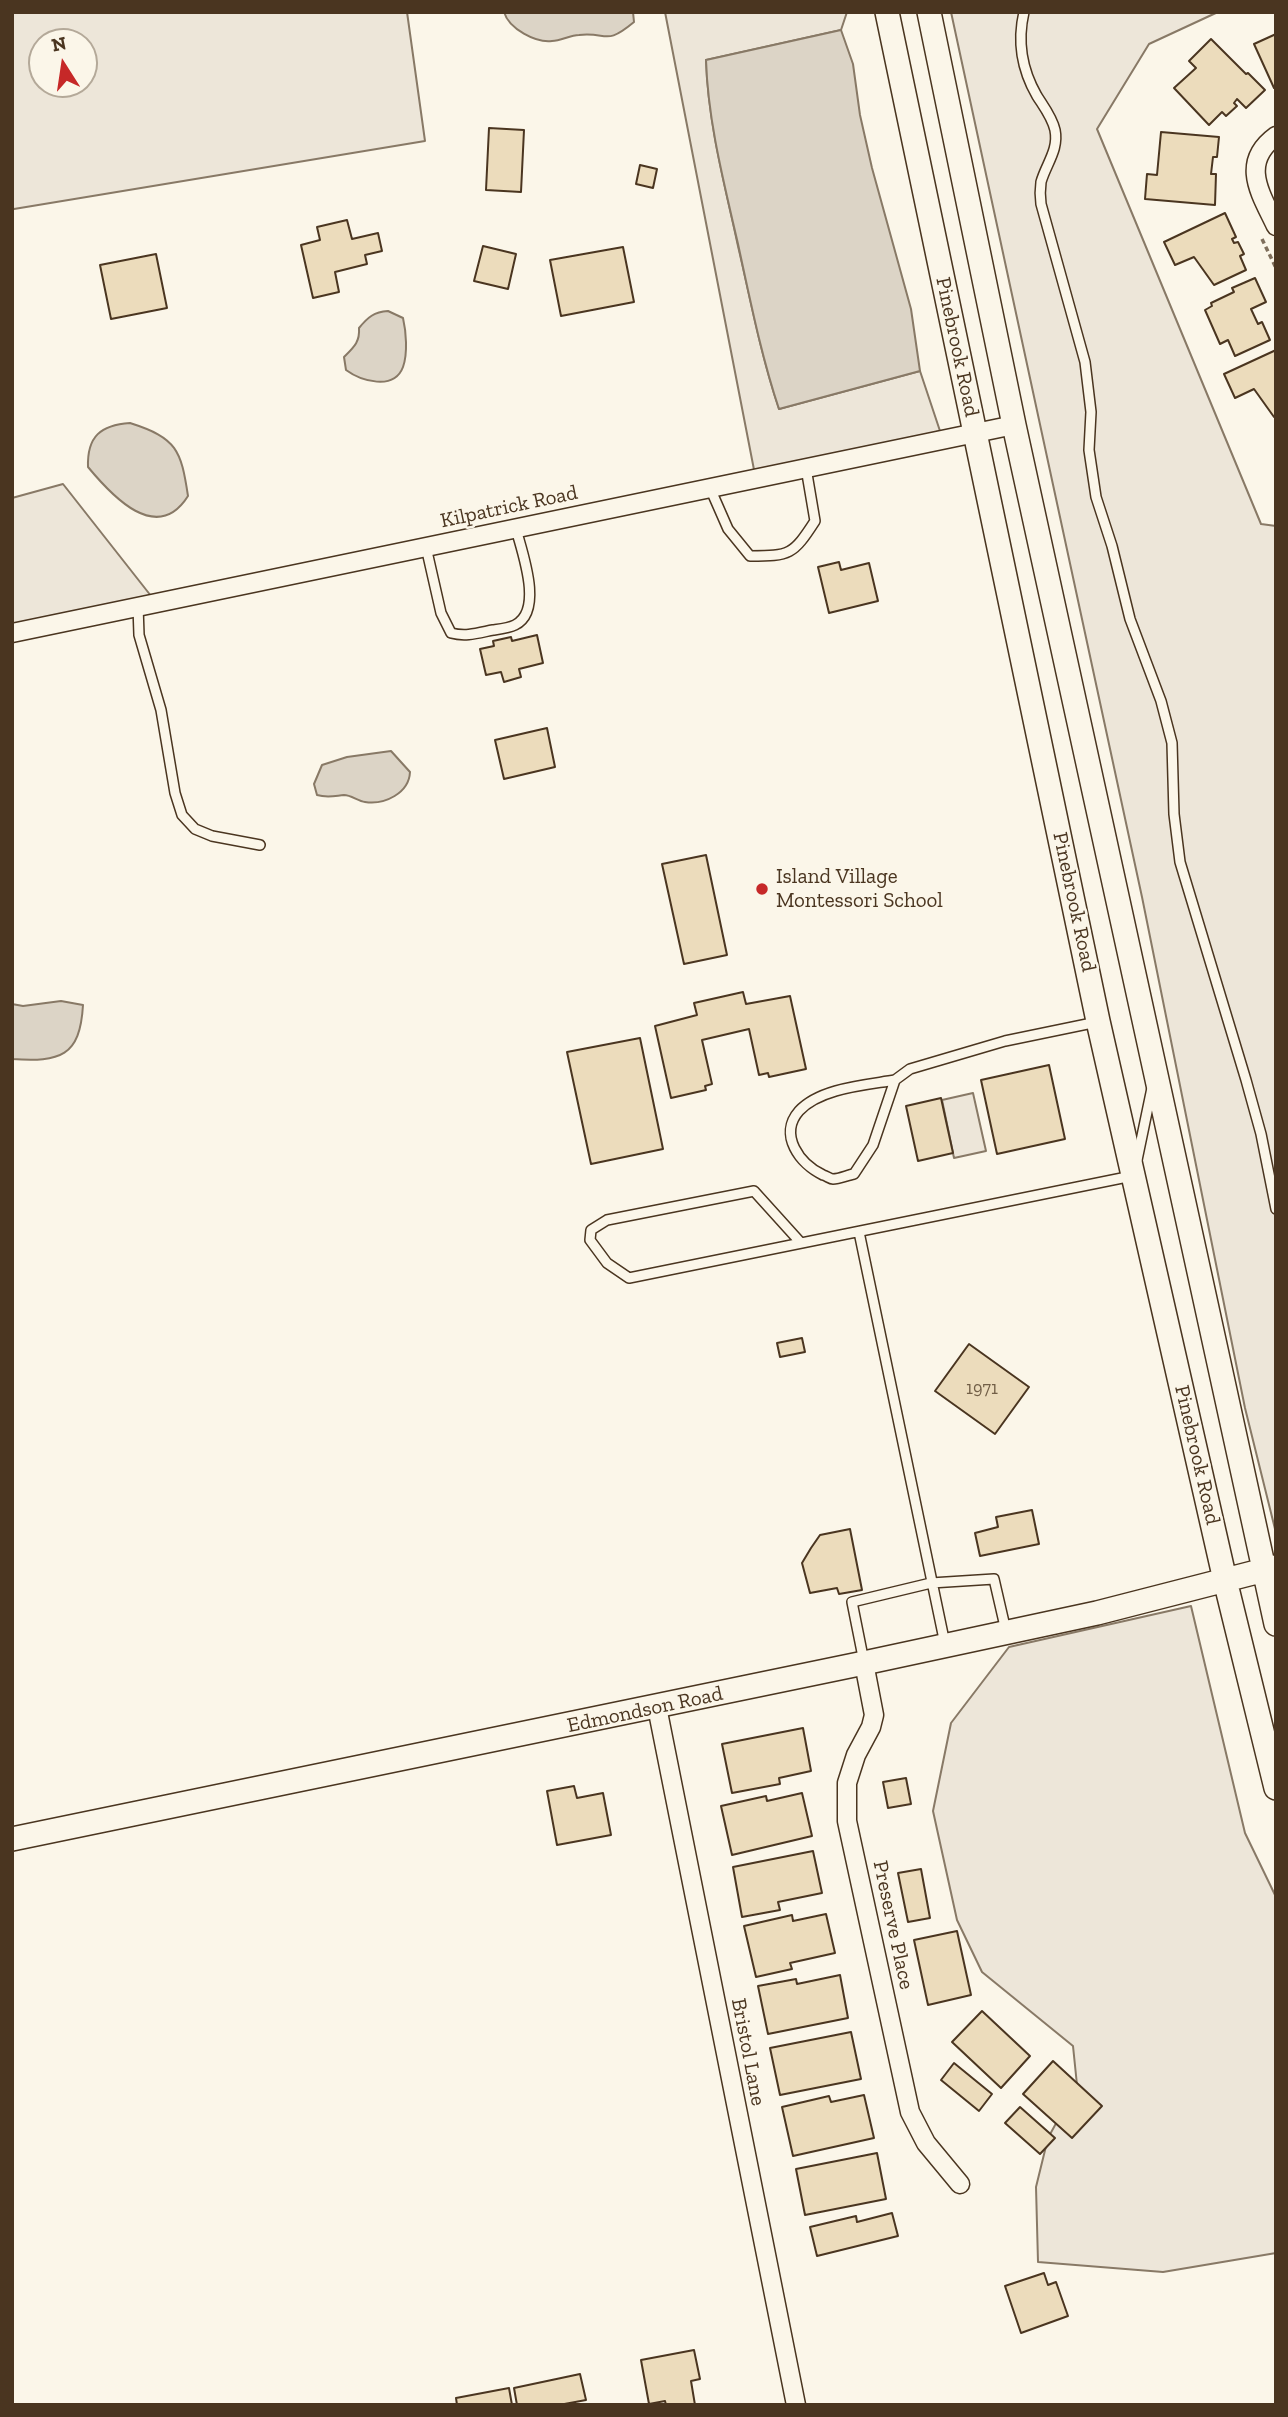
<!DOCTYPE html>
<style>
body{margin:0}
#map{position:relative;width:1288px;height:2417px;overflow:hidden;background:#fbf6e9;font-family:"Zilla Slab",serif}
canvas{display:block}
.frame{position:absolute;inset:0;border:14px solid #4a3520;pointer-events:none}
.north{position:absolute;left:28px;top:28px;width:70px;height:70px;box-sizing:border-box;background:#fbf6e9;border:2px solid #b4a999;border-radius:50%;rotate:348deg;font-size:19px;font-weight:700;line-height:28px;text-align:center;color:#4a3520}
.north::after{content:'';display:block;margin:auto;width:24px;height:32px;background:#c62828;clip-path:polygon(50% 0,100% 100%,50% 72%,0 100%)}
</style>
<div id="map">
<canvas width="1288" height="2417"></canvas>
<div class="frame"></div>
<div class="north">N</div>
</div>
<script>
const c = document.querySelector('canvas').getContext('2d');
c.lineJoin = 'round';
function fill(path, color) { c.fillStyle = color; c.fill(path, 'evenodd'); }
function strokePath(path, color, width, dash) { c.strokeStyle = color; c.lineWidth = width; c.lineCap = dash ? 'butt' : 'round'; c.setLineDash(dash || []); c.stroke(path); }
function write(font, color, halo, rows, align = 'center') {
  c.font = font + ' "Zilla Slab",serif'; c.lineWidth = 5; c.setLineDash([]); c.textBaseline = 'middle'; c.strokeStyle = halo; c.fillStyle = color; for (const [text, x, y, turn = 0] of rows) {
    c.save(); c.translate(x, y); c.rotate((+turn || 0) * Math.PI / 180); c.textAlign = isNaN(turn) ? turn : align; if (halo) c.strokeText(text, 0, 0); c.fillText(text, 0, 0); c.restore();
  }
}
const green = new Path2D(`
 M 12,12 L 407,12 L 425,141 L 14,209 L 12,208 ZM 42,42 L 84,42 L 84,84 L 42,84 Z
 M 665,12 L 847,12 L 841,30 L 706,60 C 708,123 725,185 738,246 C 751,301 761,356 779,409 L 920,371 L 940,431 L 756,480 Z
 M 951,12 L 1218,12 L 1149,44 L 1097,129 L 1261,524 L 1276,526 L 1276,1533 L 1245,1408 L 1142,897 Z
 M 63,484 L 155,601 L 12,631 L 12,498 Z
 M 973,1093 L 986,1151 L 954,1158 L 942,1100 Z
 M 1191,1606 L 1245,1833 L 1276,1897 L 1276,2253 L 1163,2272 L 1038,2262 L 1036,2187 L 1048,2138 L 1077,2085 L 1073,2046 L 982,1972 L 957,1920 L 933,1811 L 951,1723 L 1009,1647 Z`);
fill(green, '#ede6d9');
strokePath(green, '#887966', 2);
const water = new Path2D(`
 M 504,12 L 633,12 L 634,22 C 605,46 609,32 579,35 C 570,35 561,41 552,41 C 536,43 509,29 504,12 Z
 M 841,30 L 853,64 L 860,115 L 872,168 L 911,309 L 920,371 L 779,409 C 761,355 750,299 738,244 C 724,183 708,122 706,60 Z
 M 388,311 L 403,318 C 406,331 408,353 403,367 C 394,391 361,381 346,370 L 344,357 C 354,347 360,342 359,328 C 368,317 374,312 388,311 Z
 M 130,423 C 177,438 181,450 188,496 C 157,545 112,496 88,467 C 87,436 101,425 130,423 Z
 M 391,751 L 410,772 C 409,793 385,805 365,802 C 358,801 351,795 344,795 C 334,796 327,798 317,795 L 314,784 L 322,765 L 347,757 Z
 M 61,1001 L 83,1005 C 80,1057 60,1062 12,1059 L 12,1004 L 23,1006 Z`);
fill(water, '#dcd4c6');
strokePath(water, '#887966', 2);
const building = new Path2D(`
 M 1276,34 L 1276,87 L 1274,88 L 1254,44 Z
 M 1211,39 L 1246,74 L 1248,73 L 1265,90 L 1246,108 L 1237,99 L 1234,103 L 1237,106 L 1226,116 L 1222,112 L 1209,125 L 1174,88 L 1196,68 L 1189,61 Z
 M 489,128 L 524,130 L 521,192 L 486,190 Z
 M 1161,132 L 1219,137 L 1217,157 L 1213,157 L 1211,174 L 1216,174 L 1215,205 L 1145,199 L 1147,174 L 1157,175 Z
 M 640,165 L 657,169 L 653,188 L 636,184 Z
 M 1225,213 L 1236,237 L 1232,239 L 1234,243 L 1238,242 L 1244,254 L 1240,256 L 1246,270 L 1214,285 L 1194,257 L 1175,265 L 1164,242 Z
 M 347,220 L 352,239 L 378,233 L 382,251 L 365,255 L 367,264 L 335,272 L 339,292 L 313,298 L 301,245 L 320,240 L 317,227 Z
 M 483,246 L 516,254 L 508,289 L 474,281 Z
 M 623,247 L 634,302 L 561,316 L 550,260 Z
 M 156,254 L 167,308 L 111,319 L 100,265 Z
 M 1255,278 L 1266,302 L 1251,309 L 1258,324 L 1262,322 L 1270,340 L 1235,356 L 1228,340 L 1220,344 L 1205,310 L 1212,306 L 1211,303 L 1234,292 L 1232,288 Z
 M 1276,350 L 1276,416 L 1274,417 L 1254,389 L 1235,398 L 1224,374 Z
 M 839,562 L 841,570 L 869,563 L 878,601 L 829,613 L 818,567 Z
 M 537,635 L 543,663 L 519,669 L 521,677 L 504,682 L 501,672 L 486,675 L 480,649 L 494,646 L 493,641 L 511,637 L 512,641 Z
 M 547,728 L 555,767 L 504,779 L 495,740 Z
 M 706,855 L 727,955 L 684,964 L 662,864 Z
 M 743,992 L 746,1004 L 790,996 L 806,1069 L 769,1077 L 768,1073 L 759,1075 L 749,1029 L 702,1040 L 712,1084 L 705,1086 L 706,1090 L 671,1098 L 655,1026 L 697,1015 L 694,1003 Z
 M 640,1038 L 663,1149 L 591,1164 L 567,1052 Z
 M 1049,1065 L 1065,1139 L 997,1154 L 981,1080 Z
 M 941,1098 L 953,1153 L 918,1161 L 906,1106 Z
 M 802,1338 L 805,1352 L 780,1357 L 777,1343 Z
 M 969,1344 L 1029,1387 L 995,1434 L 935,1391 Z
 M 1032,1510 L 1039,1544 L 980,1556 L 975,1533 L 998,1527 L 996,1517 Z
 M 850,1529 L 862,1590 L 839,1594 L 837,1588 L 810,1593 L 802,1563 L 811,1548 L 820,1535 Z
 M 803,1728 L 811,1771 L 779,1778 L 780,1784 L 732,1793 L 722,1744 Z
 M 906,1778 L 911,1804 L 888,1808 L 883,1782 Z
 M 574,1786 L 577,1798 L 603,1793 L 611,1835 L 557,1845 L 547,1791 Z
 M 802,1793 L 812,1836 L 732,1855 L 721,1806 L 766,1796 L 767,1801 Z
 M 813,1851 L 822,1893 L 778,1902 L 780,1910 L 742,1917 L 733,1867 Z
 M 921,1869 L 930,1918 L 908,1922 L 898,1873 Z
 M 826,1914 L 835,1953 L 790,1963 L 792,1969 L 756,1977 L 744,1926 L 792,1915 L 793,1921 Z
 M 957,1931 L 971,1995 L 928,2005 L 914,1940 Z
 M 840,1975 L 848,2018 L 768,2034 L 758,1986 L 796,1979 L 797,1984 Z
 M 982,2011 L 1030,2056 L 1001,2088 L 952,2042 Z
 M 851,2032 L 861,2079 L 780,2095 L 770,2048 Z
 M 1053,2061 L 1102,2106 L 1072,2138 L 1023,2094 Z
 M 954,2063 L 992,2094 L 979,2111 L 941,2080 Z
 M 864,2095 L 874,2138 L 793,2156 L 782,2107 L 829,2096 L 831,2102 Z
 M 1020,2107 L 1055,2138 L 1040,2154 L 1005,2123 Z
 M 877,2153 L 886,2199 L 805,2215 L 796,2169 Z
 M 892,2213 L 898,2236 L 817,2256 L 810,2227 L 856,2216 L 857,2222 Z
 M 1044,2273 L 1048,2285 L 1056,2282 L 1068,2316 L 1021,2333 L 1005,2286 Z
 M 694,2350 L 700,2379 L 691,2381 L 695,2405 L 666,2405 L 665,2401 L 649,2404 L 641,2360 Z
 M 580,2374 L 586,2400 L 559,2405 L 517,2405 L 514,2388 Z
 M 509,2388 L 512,2405 L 457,2405 L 456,2398 Z`);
fill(building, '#ecdcbc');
strokePath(building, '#4a3520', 2);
const service = new Path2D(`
 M 1024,12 C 1017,42 1022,70 1037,96 C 1044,107 1052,117 1055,130 C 1059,150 1046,164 1041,182 C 1040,189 1040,197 1041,204 L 1085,362 L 1091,412 L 1089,450 L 1096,497 L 1112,546 L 1130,619 L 1161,701 L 1172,743 L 1174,814 L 1180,862 L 1246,1080 L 1261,1134 L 1276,1209
 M 710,488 L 728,529 L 750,556 C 790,556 793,555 815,521 L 806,468
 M 426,547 L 441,613 L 451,633 C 466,637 478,633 493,630 C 500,629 509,628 515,625 C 544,611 522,552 516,529
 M 138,606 L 139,635 L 161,710 L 175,793 L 182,815 L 195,829 L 212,836 L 260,845
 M 895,1080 C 866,1085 820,1088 799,1111 C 778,1135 800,1164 823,1175 C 827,1176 830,1179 833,1179 C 839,1179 848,1175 854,1174 L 873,1145 L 895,1080 L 910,1069 L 1005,1041 L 1097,1022
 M 1137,1160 L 1152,1088
 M 859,1232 L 945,1644
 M 801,1243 L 754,1191 L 607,1220 L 591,1230 L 590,1240 L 607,1263 L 629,1278 L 1132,1176
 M 864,1662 L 852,1602 L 931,1583 L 994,1579 L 1006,1631`);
const minor = new Path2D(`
 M 1276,136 C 1239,163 1261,194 1276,226
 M 12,633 L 1014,425
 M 864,1663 L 874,1715 L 871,1727 L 856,1755 L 847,1783 L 847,1821 L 910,2112 L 926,2143 L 960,2184
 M 657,1707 L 796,2405`);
const tertiary = new Path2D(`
 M 887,12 L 1098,1021 L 1225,1580 L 1276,1788
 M 929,12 L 1014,425 L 1276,1624
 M 12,1839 L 864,1663 L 1097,1613 L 1276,1567`);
strokePath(service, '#4a3520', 12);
strokePath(minor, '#4a3520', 21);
strokePath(tertiary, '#4a3520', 26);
strokePath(new Path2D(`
 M 1262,239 L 1276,268`), '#7f6f5c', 3.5, [5, 3.5]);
strokePath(service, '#fbf6e9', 9);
strokePath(minor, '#fbf6e9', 18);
strokePath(tertiary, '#fbf6e9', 23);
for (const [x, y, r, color] of [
 [762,889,7,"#c62828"]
]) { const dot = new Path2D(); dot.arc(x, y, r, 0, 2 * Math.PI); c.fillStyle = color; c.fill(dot); strokePath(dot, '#fbf6e9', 2.5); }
write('18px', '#725f47', null, [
 ["1971",982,1389]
]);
write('21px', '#4a3520', '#fbf6e9', [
 ["Pinebrook Road",957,347,78],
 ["Kilpatrick Road",509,507,-12],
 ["Pinebrook Road",1074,902,78],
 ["Pinebrook Road",1197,1455,77],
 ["Edmondson Road",645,1710,-12],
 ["Preserve Place",893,1925,78],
 ["Bristol Lane",748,2052,79]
]);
write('21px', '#4a3520', '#fbf6e9', [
 ["Island Village",776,877],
 ["Montessori School",776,901]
], 'left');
</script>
